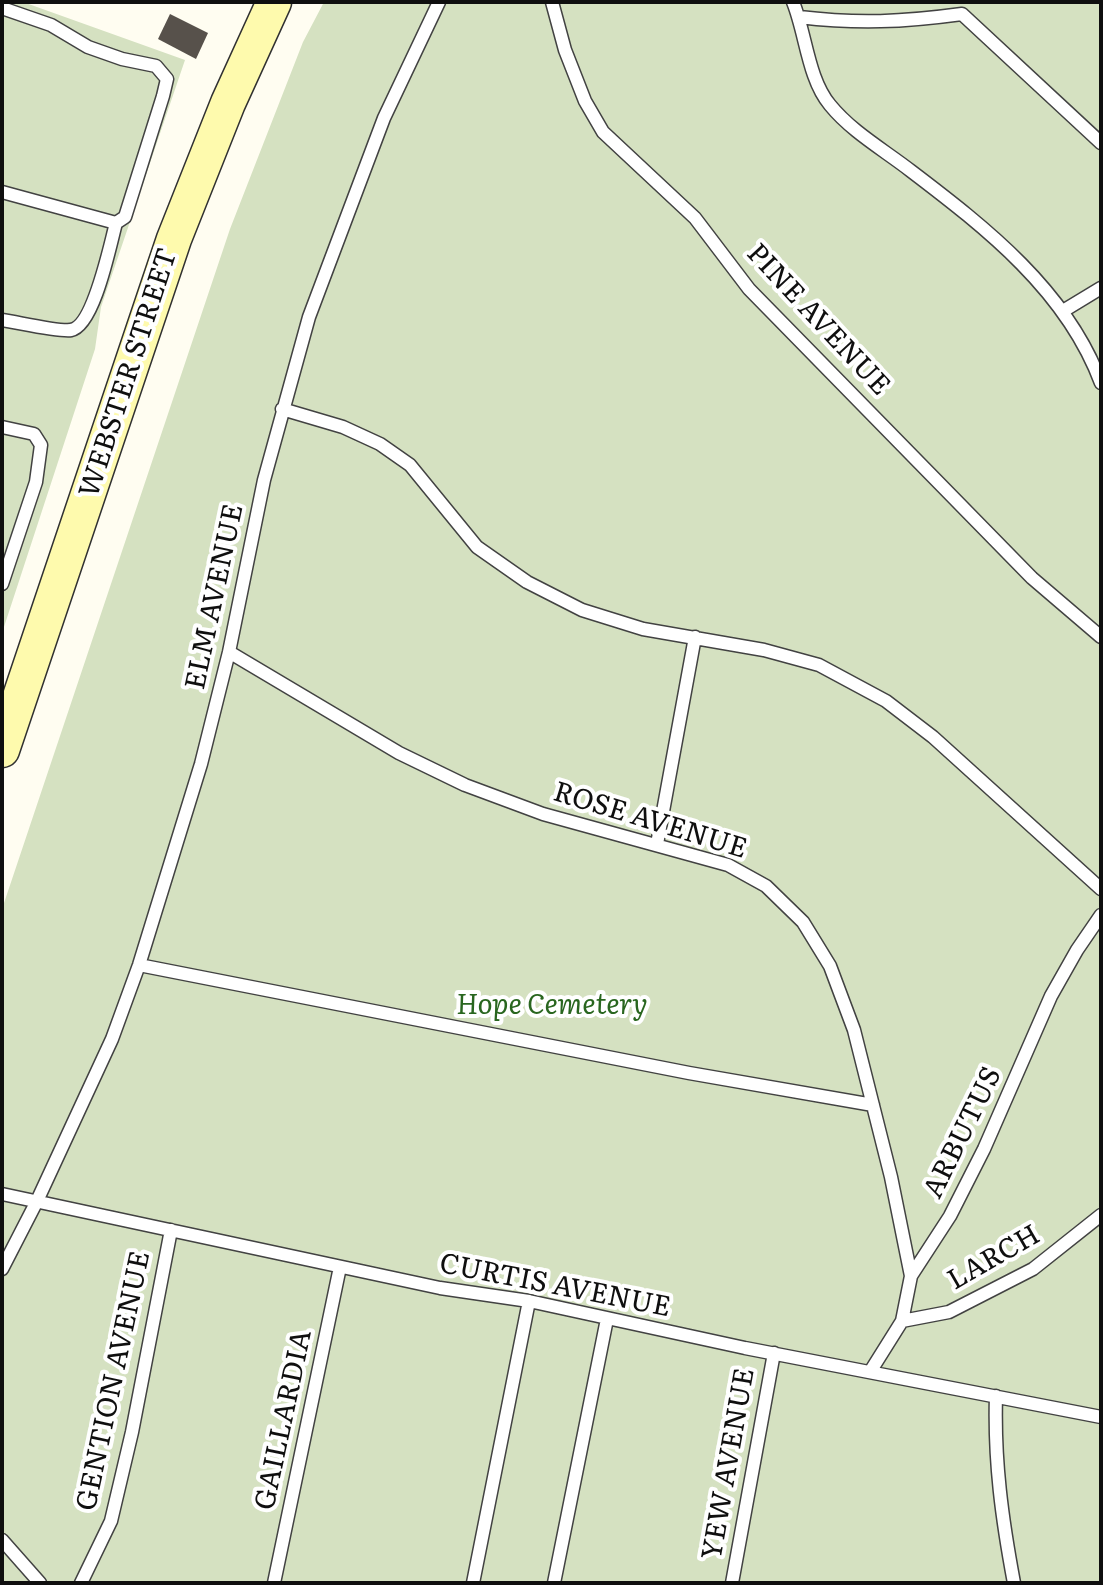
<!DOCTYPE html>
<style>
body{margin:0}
#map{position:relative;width:1103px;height:1585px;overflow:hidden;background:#fffdf1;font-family:Literata,serif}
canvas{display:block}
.frame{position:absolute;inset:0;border:4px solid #0f0f0f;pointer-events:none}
</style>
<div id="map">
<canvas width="1103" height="1585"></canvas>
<div class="frame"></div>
</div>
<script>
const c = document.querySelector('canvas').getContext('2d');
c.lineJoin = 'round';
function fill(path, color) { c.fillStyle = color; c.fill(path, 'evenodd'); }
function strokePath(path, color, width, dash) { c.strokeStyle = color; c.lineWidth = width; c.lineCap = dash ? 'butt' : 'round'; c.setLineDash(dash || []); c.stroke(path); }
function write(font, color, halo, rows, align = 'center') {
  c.font = font + ' Literata,serif'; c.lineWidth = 8; c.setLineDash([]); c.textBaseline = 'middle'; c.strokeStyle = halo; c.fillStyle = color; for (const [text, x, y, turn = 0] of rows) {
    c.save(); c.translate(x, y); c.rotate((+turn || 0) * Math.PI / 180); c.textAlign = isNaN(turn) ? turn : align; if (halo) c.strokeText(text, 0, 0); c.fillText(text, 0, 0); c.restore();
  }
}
fill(new Path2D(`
 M 2,2 L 23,2 L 185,60 L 101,307 L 95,349 L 2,633 Z
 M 324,2 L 1101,2 L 1101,1583 L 2,1583 L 2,909 L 230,229 L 303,42 Z`), '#d5e1c1');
fill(new Path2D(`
 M 170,14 L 208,33 L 196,59 L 158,39 Z`), '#57514b');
const lane = new Path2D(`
 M 552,2 L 565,50 L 585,101 L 603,132 L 695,218 L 749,289 L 1032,578 L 1101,637
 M 793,2 C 806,34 808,79 830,105 C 852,132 884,150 911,171 C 986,228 1067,291 1101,383
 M 2,8 L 51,25 L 88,47 L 122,59 L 156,66 L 167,79 L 163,96 L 125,217 L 116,223
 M 799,17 C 858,24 903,22 962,14 L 1101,143
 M 2,192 L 116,223 C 110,245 94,326 71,330 C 58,332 17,322 2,320
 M 1063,311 L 1101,288
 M 282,409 L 343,427 L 380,444 L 410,465 L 477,547 L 527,582 L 582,610 L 643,629 L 764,650 L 819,665 L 886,701 L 933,737 L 1101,889
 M 2,427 L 34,434 L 41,445 L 36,482 L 2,584
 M 229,652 L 399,753 L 465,785 L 543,814 L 728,865 L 766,886 L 803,922 L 830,966 L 854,1030 L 891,1177 L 911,1276
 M 657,844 L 695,637
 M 139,965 L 689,1073 L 873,1105
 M 2,1194 L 440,1288 L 529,1301 L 745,1348 L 1101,1417
 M 2,1269 L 37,1201 L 112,1039 L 139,965 L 201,764 L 229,652 L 264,480 L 309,317 L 384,118 L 439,2
 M 902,1321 L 949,1312 L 1033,1269 L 1101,1215
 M 870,1372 L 902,1321 L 911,1276 L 950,1216 L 984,1149 L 1051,996 L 1077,950 L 1101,915
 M 996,1396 C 994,1461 1002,1519 1014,1583
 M 2,1540 L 40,1583
 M 81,1583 L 111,1521 L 132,1432 L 171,1230
 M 274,1583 L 340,1267
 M 473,1583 L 529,1301
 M 554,1583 L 607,1319
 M 732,1583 L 774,1353`);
const secondary = new Path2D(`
 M 2,750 L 174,239 L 228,103 L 274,2`);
strokePath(lane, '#424242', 15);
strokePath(secondary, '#313131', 37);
strokePath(lane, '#fff', 12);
strokePath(secondary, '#fefaad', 34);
write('28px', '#0f0f0f', '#fff', [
 ["PINE AVENUE",818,320,47],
 ["WEBSTER STREET",129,373,-72],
 ["ELM AVENUE",215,597,-78],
 ["ROSE AVENUE",650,821,17],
 ["ARBUTUS",963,1133,-64],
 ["LARCH",994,1258,-30],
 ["CURTIS AVENUE",555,1286,11],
 ["GENTION AVENUE",114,1381,-78],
 ["GAILLARDIA",284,1420,-78],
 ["YEW AVENUE",729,1464,-80]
]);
write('italic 28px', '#29661f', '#fff', [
 ["Hope Cemetery",552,1006]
]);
</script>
